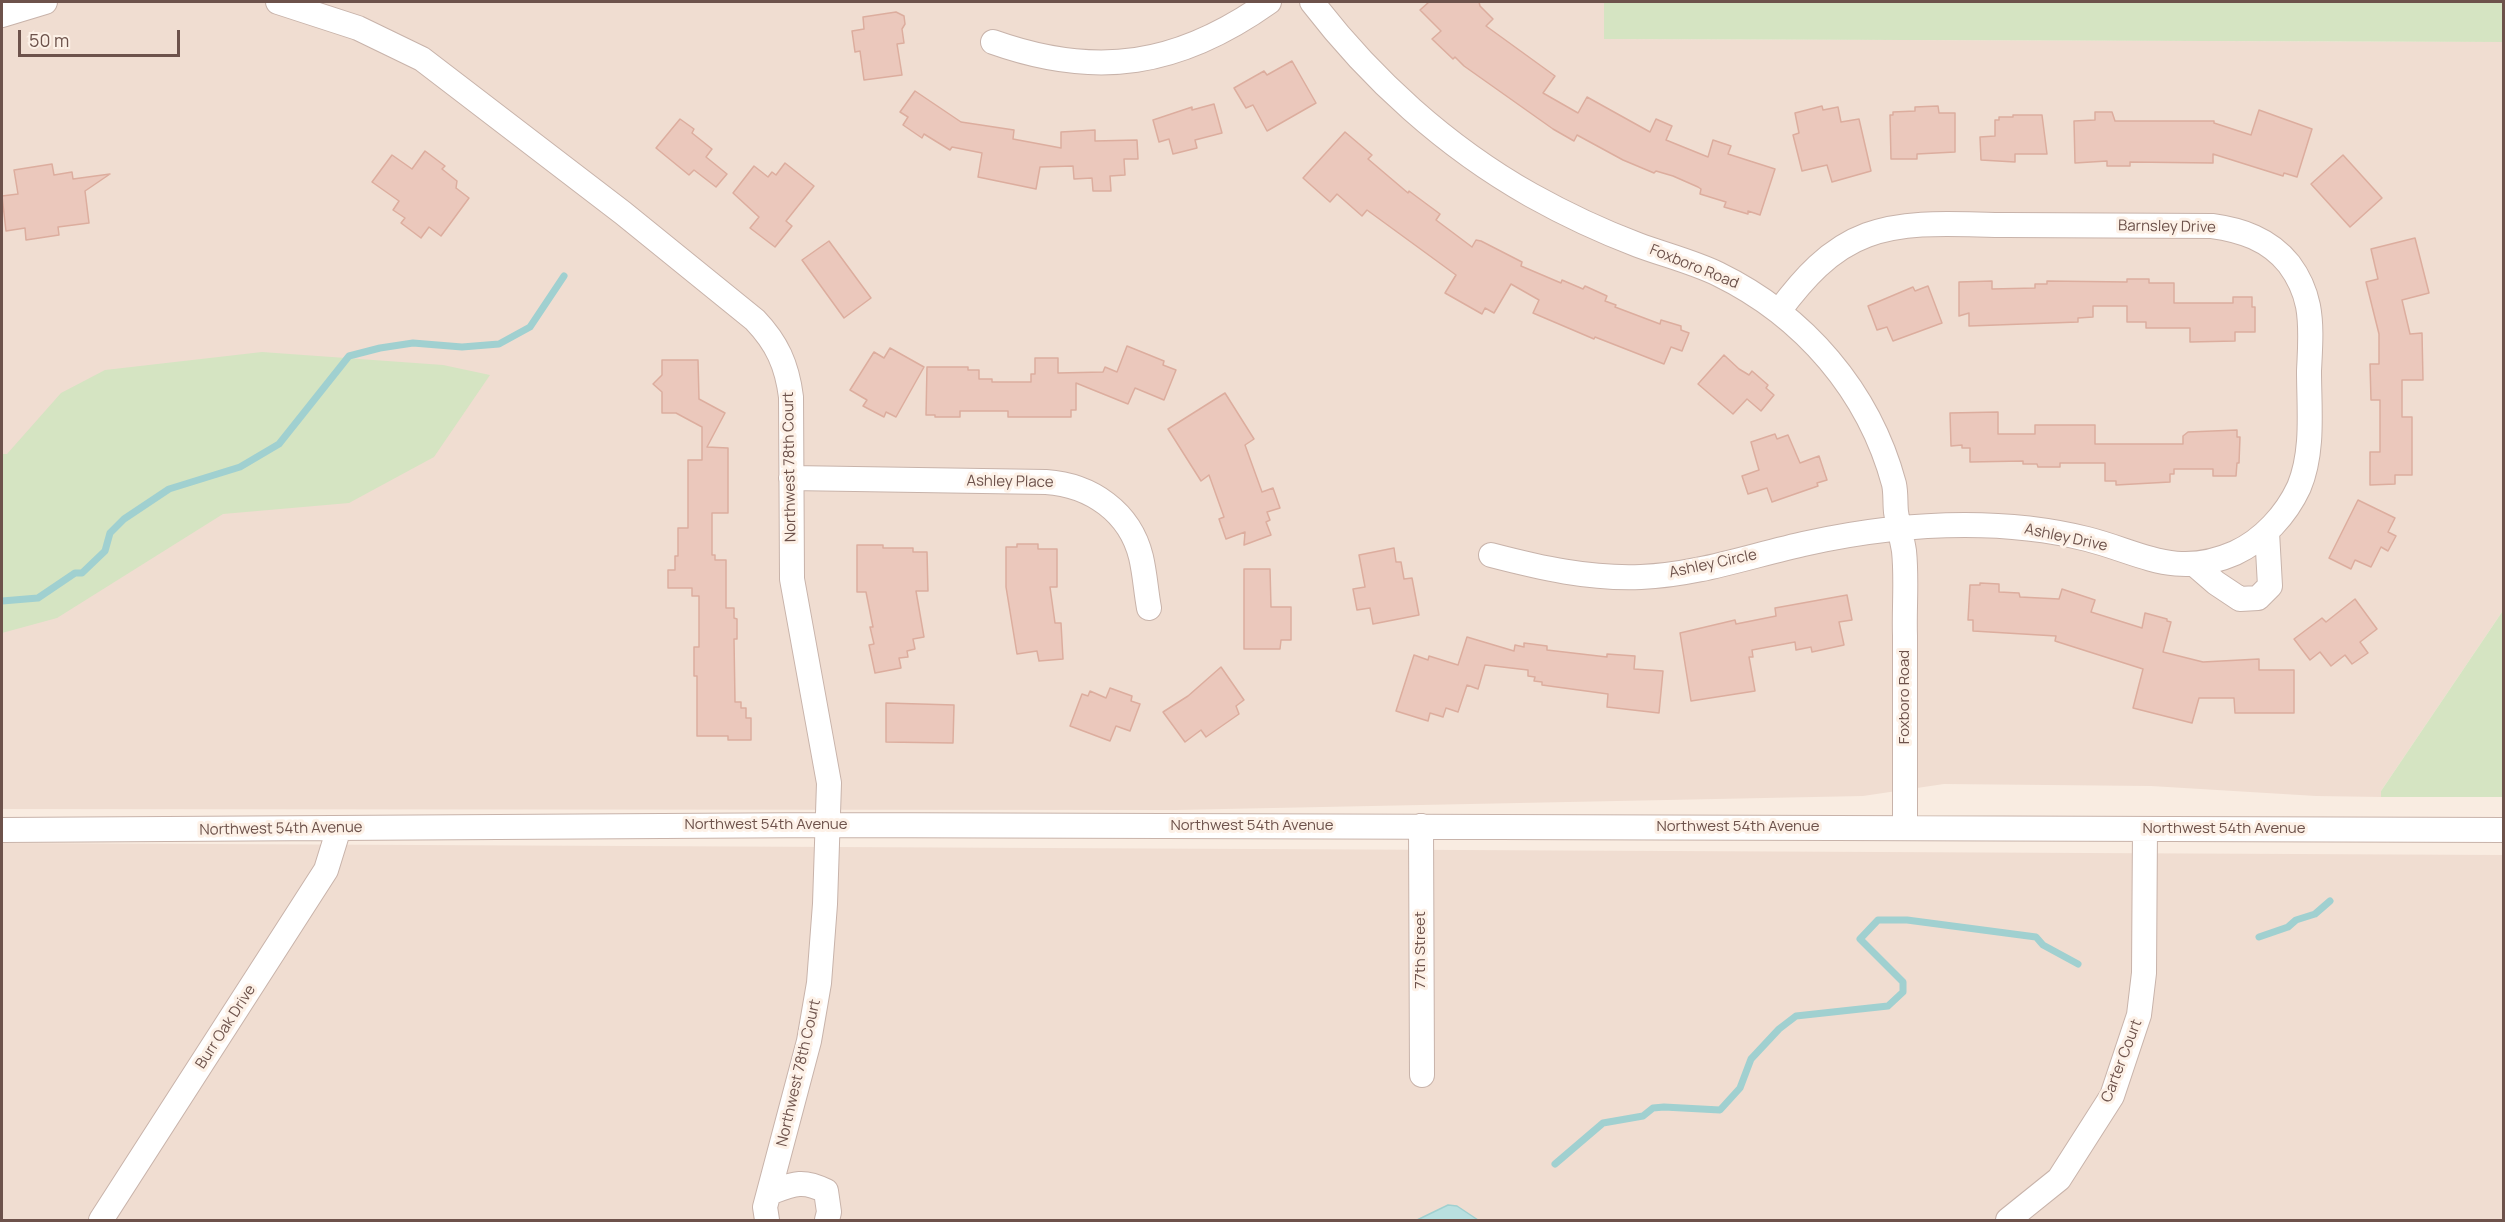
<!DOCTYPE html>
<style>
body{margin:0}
#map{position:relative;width:2505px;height:1222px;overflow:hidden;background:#f9ece1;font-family:Manrope,sans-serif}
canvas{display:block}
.frame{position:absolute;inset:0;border:3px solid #6d524b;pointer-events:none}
.scale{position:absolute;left:18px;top:30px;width:162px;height:27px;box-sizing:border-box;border:3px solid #6d524b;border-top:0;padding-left:8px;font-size:18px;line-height:21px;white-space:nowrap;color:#6d524b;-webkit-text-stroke:4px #fdf1e7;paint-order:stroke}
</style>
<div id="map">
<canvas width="2505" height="1222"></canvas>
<div class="frame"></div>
<div class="scale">50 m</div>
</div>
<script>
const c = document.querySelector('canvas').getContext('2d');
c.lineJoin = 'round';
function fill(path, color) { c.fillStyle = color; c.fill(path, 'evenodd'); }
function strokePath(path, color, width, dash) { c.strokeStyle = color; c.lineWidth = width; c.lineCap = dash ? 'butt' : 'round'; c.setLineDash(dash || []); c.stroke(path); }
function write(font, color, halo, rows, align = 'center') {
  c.font = font + ' Manrope,sans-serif'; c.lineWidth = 6; c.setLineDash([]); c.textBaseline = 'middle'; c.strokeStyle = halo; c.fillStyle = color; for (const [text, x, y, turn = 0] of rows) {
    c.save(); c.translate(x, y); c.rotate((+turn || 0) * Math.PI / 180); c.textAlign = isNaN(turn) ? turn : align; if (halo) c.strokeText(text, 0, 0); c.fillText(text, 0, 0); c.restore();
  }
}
fill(new Path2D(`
 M 2,2 L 1604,2 L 1604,39 L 2503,42 L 2502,612 L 2381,791 L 2381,797 L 2316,796 L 2151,786 L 1944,784 L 1863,796 L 1175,810 L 2,809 Z
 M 2,843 L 2503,855 L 2503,1220 L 2,1220 Z`), '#f0ddd1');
fill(new Path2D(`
 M 1604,2 L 2503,2 L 2503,797 L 2381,797 L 2381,791 L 2502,612 L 2503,42 L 1604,39 Z
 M 262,352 L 443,365 L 490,375 L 434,457 L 349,503 L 223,514 L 57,618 L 2,633 L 2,454 L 7,454 L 61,393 L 105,370 Z`), '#d5e4c2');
const water = new Path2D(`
 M 1448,1205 L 1457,1206 L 1478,1220 L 1417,1220 Z`);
fill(water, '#b9e0e0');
strokePath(water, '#a0d0d0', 1.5);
strokePath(new Path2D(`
 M 2,601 L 38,598 L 75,573 L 82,573 L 105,551 L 110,533 L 124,519 L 169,489 L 240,467 L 279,444 L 349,356 L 380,348 L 413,343 L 462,347 L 499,344 L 530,327 L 564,276
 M 2259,937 L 2288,927 L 2296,920 L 2315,914 L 2330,901
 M 1555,1164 L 1603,1123 L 1643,1116 L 1653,1108 L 1664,1107 L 1720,1110 L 1740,1088 L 1751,1059 L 1779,1029 L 1796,1016 L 1888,1006 L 1903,992 L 1903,982 L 1860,939 L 1878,920 L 1907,920 L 2036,937 L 2043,945 L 2078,964`), '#a0d0d0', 7);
const building = new Path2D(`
 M 1429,2 L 1479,2 L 1480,6 L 1493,19 L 1486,26 L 1555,76 L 1543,93 L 1578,113 L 1587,97 L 1650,132 L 1656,119 L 1672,126 L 1666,140 L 1708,157 L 1713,140 L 1731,146 L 1728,154 L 1775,169 L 1760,215 L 1748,211 L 1748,214 L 1724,207 L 1726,202 L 1700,194 L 1701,189 L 1698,187 L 1673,176 L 1656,171 L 1654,173 L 1623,160 L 1577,135 L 1574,141 L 1553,129 L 1464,66 L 1455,57 L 1453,59 L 1432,39 L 1441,31 L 1420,10 Z
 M 896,12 L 904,16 L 905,24 L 902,29 L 904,43 L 897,44 L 902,75 L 864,80 L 860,51 L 855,52 L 852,31 L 864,29 L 863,17 Z
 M 1292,61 L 1316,103 L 1267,131 L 1253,105 L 1246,108 L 1234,88 L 1264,71 L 1267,75 Z
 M 915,91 L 961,122 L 1014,130 L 1013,139 L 1061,148 L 1061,132 L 1095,130 L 1095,141 L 1137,140 L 1138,159 L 1124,159 L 1125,175 L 1110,176 L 1111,191 L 1093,191 L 1092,178 L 1074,179 L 1073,166 L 1040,167 L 1036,189 L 978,177 L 982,153 L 952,147 L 950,150 L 924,134 L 922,138 L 903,125 L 908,117 L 900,112 Z
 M 1214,104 L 1222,133 L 1195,140 L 1197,148 L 1173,154 L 1169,139 L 1159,142 L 1153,120 L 1192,107 L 1192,110 Z
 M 1822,106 L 1823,110 L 1838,107 L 1841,122 L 1859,119 L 1871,171 L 1832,182 L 1827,165 L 1802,171 L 1793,135 L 1799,133 L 1795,113 Z
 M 1938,106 L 1939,113 L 1955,113 L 1955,152 L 1917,154 L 1917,159 L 1891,159 L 1890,115 L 1893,115 L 1893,112 L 1915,111 L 1915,107 Z
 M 2259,110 L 2312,129 L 2297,177 L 2284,173 L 2283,176 L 2213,154 L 2213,163 L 2130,162 L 2130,166 L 2107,166 L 2107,161 L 2075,163 L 2074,121 L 2095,120 L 2095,112 L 2112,112 L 2115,121 L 2214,121 L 2214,123 L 2251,135 Z
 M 2013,115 L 2042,115 L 2047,154 L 2015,154 L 2015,162 L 1981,160 L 1980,137 L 1995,136 L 1995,120 L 1999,120 L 1999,117 L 2013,117 Z
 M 680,119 L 694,129 L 692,133 L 712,149 L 706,157 L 727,174 L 716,187 L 694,170 L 689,175 L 656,148 Z
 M 1345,132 L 1372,155 L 1368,159 L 1408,193 L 1409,191 L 1440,214 L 1436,220 L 1472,247 L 1476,240 L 1481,241 L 1522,262 L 1521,266 L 1561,283 L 1562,280 L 1583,289 L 1585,286 L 1607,296 L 1605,301 L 1616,305 L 1615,307 L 1660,324 L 1661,320 L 1681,326 L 1681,330 L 1689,333 L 1682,351 L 1671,347 L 1664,364 L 1595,337 L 1594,339 L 1533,313 L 1539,300 L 1511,284 L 1494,313 L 1485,308 L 1482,314 L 1445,293 L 1456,275 L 1367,210 L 1362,216 L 1337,194 L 1330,202 L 1303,178 Z
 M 425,151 L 445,166 L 442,169 L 457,181 L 456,188 L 469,198 L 441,236 L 429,227 L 421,238 L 401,223 L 405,218 L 393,210 L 399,201 L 372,182 L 392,155 L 412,169 Z
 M 2343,155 L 2382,198 L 2350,227 L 2311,184 Z
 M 785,163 L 814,186 L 786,221 L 792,226 L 775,247 L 750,228 L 759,217 L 733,193 L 754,166 L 768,177 L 772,172 L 776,175 Z
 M 52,164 L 54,175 L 72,172 L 73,179 L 110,174 L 85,191 L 89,223 L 58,227 L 59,235 L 26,240 L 25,228 L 6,231 L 2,196 L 18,194 L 14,170 Z
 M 2415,238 L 2429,293 L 2402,300 L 2410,334 L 2422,333 L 2423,380 L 2402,380 L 2402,417 L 2412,417 L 2412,475 L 2395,475 L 2395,484 L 2370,485 L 2370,452 L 2380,452 L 2380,400 L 2371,400 L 2370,364 L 2379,364 L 2379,334 L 2366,282 L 2378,279 L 2371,249 Z
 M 829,241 L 871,298 L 844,318 L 802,260 Z
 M 2127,279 L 2149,279 L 2149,283 L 2174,283 L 2174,303 L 2233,303 L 2233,297 L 2252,297 L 2252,307 L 2255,307 L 2255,332 L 2235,332 L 2235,341 L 2190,342 L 2190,328 L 2146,328 L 2146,322 L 2127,322 L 2127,306 L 2093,306 L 2093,317 L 2078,318 L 2078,322 L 1969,326 L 1969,313 L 1959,316 L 1959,282 L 1992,281 L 1992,289 L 2035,288 L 2035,284 L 2047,284 L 2047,281 L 2127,282 Z
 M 1928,286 L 1942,323 L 1893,341 L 1887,327 L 1877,330 L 1868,306 L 1913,287 L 1915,291 Z
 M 1127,346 L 1164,361 L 1163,365 L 1176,370 L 1164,400 L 1135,388 L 1128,404 L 1076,383 L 1076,410 L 1071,410 L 1071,417 L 1008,417 L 1008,411 L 960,411 L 960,417 L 935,417 L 935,415 L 926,415 L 927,367 L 968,367 L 968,370 L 979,370 L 979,379 L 992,379 L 992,382 L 1031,382 L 1031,374 L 1035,374 L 1035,358 L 1058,358 L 1058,373 L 1103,372 L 1105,367 L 1117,372 Z
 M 890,348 L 924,367 L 896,417 L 886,412 L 884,417 L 863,406 L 867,400 L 850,390 L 874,352 L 884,358 Z
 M 1724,355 L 1739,369 L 1749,375 L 1752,371 L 1768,385 L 1766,388 L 1774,395 L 1761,411 L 1747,399 L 1733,414 L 1698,384 Z
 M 662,360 L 698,360 L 699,399 L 725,413 L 707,447 L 728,448 L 728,513 L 712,513 L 712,555 L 715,555 L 715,560 L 726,560 L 726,608 L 734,608 L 734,618 L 737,619 L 737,639 L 734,639 L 735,702 L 741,702 L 741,708 L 746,708 L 746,718 L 751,718 L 751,740 L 728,740 L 728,736 L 697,736 L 697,676 L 694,676 L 694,647 L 699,647 L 699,596 L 692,596 L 692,588 L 668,588 L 668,570 L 675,570 L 675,556 L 678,556 L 678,528 L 688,528 L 688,460 L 702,460 L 702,427 L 676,413 L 662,413 L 662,392 L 653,384 L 662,375 Z
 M 1225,393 L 1254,439 L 1245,445 L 1262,492 L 1273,488 L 1280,508 L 1267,512 L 1270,520 L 1266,522 L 1271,535 L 1244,545 L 1245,532 L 1226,539 L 1219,519 L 1224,517 L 1209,475 L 1201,481 L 1168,429 Z
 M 1998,412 L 1998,434 L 2035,434 L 2035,425 L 2095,425 L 2095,444 L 2183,444 L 2183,436 L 2188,432 L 2237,430 L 2237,437 L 2240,437 L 2239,463 L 2237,463 L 2236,476 L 2213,476 L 2213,469 L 2174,469 L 2174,474 L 2170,474 L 2170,482 L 2116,485 L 2116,481 L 2105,481 L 2105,463 L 2060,463 L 2060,467 L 2038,467 L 2037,464 L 2023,464 L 2023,461 L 1970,462 L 1970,448 L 1962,448 L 1962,445 L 1951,446 L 1950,413 Z
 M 1775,434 L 1777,439 L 1788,435 L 1800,463 L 1819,456 L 1827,480 L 1817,483 L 1818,486 L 1772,502 L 1767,488 L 1748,494 L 1742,476 L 1759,470 L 1751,442 Z
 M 2358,500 L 2395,518 L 2388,532 L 2396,536 L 2388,551 L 2381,547 L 2371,567 L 2355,560 L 2351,569 L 2329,558 Z
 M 1017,544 L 1038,544 L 1038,549 L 1057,549 L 1057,587 L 1050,587 L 1055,623 L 1061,623 L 1063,659 L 1039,661 L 1037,651 L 1017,654 L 1006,587 L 1006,547 L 1017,547 Z
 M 857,545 L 883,545 L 883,548 L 913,548 L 913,552 L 927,552 L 928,591 L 916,591 L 924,637 L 913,639 L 915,649 L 907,651 L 908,657 L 899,658 L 901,668 L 875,673 L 869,645 L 874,644 L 870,627 L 873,627 L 866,592 L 857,592 Z
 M 1394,548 L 1396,562 L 1401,562 L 1404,579 L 1412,578 L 1419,615 L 1373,624 L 1370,608 L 1357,610 L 1353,589 L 1365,587 L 1359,555 Z
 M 1244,569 L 1270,569 L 1271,607 L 1291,607 L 1291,640 L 1281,640 L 1280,649 L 1244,649 Z
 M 1980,583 L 1999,584 L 1999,592 L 2019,593 L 2020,597 L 2059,599 L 2062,589 L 2095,600 L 2091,612 L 2142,628 L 2145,613 L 2167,619 L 2167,621 L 2171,622 L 2163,652 L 2203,662 L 2259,659 L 2259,670 L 2294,670 L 2294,713 L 2235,713 L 2234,698 L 2199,698 L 2192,723 L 2133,708 L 2143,669 L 2055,641 L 2056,636 L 1973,631 L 1973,620 L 1968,620 L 1970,585 L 1980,585 Z
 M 1847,595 L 1852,620 L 1839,622 L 1844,645 L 1812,652 L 1811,647 L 1796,650 L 1795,642 L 1752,650 L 1753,657 L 1749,657 L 1755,691 L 1691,701 L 1680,633 L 1735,620 L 1736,624 L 1776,616 L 1775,608 Z
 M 2355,599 L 2377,629 L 2360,642 L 2368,653 L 2352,664 L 2345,655 L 2331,666 L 2320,652 L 2310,660 L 2294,639 L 2322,618 L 2326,622 Z
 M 1467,637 L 1514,651 L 1515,645 L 1524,647 L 1524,643 L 1547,646 L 1547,650 L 1607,657 L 1607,654 L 1635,656 L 1634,669 L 1663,671 L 1659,713 L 1607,707 L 1608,694 L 1542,685 L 1542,682 L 1534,681 L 1535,677 L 1528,676 L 1528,670 L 1485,665 L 1478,689 L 1467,685 L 1458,712 L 1446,708 L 1443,717 L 1430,713 L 1428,721 L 1396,711 L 1414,655 L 1428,660 L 1429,656 L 1458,665 Z
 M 1221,667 L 1244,700 L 1236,706 L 1239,714 L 1206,737 L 1201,730 L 1185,742 L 1163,712 L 1188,696 Z
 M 1110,688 L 1132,696 L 1131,701 L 1140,704 L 1130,731 L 1116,726 L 1110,741 L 1070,726 L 1082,694 L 1088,696 L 1090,691 L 1106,698 Z
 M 886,703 L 954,705 L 953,743 L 886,742 Z`);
fill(building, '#ebc8bc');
strokePath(building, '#dcad9e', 1.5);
const minor = new Path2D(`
 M 278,2 L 358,28 L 422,59 L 623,213 L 755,320 C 777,343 787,365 791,397 L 792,579 L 829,783 L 825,904 L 819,983 L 809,1041 L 765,1207 L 767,1220
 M 1312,2 C 1371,79 1446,147 1531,195 C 1565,214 1601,231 1638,245 C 1665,255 1693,262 1718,274 C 1804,316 1869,391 1894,484 C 1896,493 1895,503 1896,512 C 1898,525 1902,538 1904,551 C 1907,579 1904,608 1905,636 C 1905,700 1905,764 1905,828
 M 2,15 L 45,2
 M 993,42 C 1097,79 1179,66 1269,2
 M 791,478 L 1046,482 C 1091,485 1130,512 1141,557 C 1145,574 1146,592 1149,608
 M 1491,555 C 1541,568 1589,579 1641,577 C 1698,575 1752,555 1808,543 C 1858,532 1914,525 1965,525 C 2007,525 2047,529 2087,539 C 2142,553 2176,579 2235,553 C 2263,540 2286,515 2299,487 C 2314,451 2309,408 2309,371 C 2310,349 2312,327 2308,306 C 2305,291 2298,276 2289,264 C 2269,239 2241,230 2212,226 C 2144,226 2075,225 2007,225 C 1962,225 1911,219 1867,235 C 1829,249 1803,279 1779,311
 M 2194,564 L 2216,583 L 2240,599 L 2258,598 L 2270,586 L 2267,532
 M 1421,826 L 1422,1075
 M 2,830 L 828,825 L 2504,830
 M 769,1193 C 793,1184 802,1179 826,1191 L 829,1212 L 827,1220
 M 101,1220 L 326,870 L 339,828
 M 2008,1220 L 2059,1179 L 2112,1096 L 2139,1015 L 2144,973 L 2145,829`);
strokePath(minor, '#c8b3aa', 26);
strokePath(minor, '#fff', 24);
write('15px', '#6d524b', '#fdf1e7', [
 ["Barnsley Drive",2167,227,1],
 ["Foxboro Road",1694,267,22],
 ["Northwest 78th Court",790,467,-91],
 ["Ashley Place",1010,482,1],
 ["Ashley Drive",2066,538,12],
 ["Ashley Circle",1713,564,-12],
 ["Foxboro Road",1905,697,-90],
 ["Northwest 54th Avenue",766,825],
 ["Northwest 54th Avenue",1252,826],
 ["Northwest 54th Avenue",1738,827],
 ["Northwest 54th Avenue",281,829,-1],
 ["Northwest 54th Avenue",2224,829],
 ["77th Street",1421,950,-90],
 ["Burr Oak Drive",226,1027,-57],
 ["Carter Court",2122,1061,-69],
 ["Northwest 78th Court",799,1073,-77]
]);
</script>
